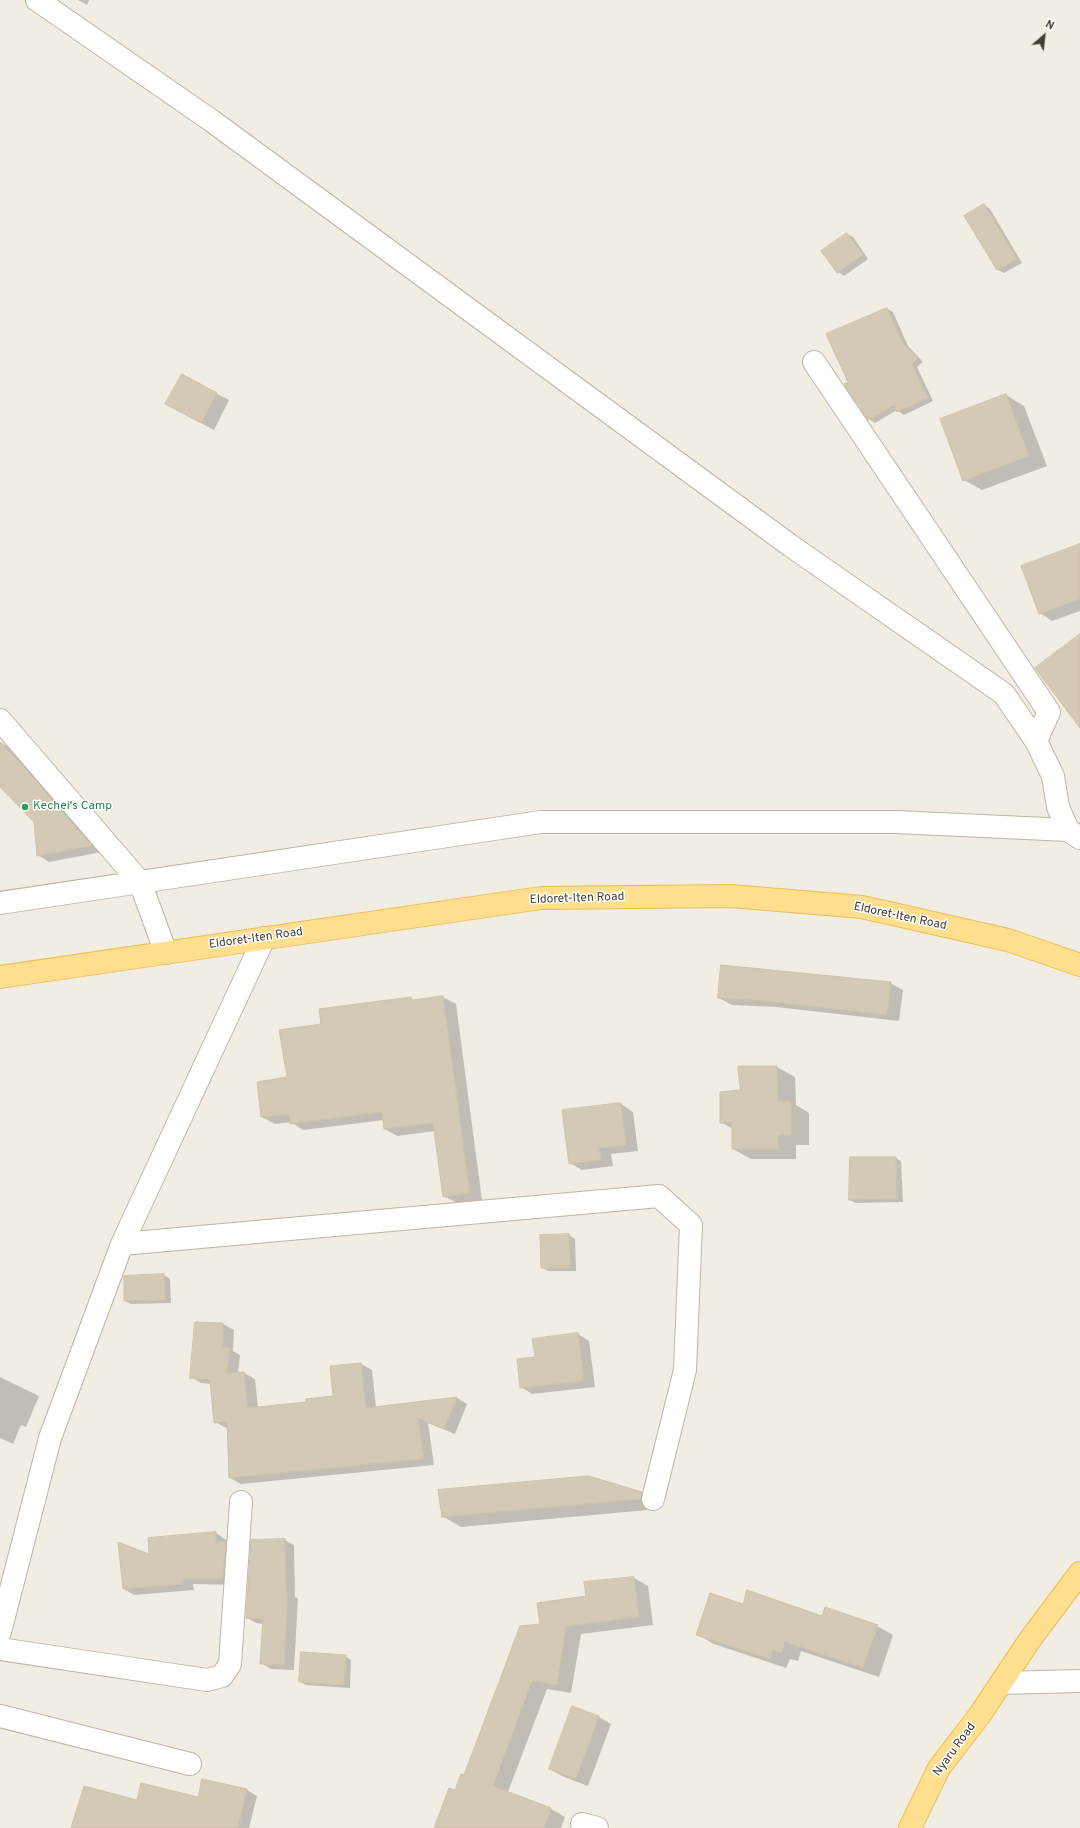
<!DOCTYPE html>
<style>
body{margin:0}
#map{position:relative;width:1080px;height:1828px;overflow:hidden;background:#f2ede2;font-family:Overpass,sans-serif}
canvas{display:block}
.north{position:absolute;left:1024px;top:16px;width:40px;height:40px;-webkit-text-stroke:3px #fff;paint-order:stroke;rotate:28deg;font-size:11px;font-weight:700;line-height:16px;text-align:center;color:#443d32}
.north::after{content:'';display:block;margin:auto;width:14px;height:18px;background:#443d32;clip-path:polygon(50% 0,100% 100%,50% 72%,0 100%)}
</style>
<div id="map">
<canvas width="1080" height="1828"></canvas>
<div class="north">N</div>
</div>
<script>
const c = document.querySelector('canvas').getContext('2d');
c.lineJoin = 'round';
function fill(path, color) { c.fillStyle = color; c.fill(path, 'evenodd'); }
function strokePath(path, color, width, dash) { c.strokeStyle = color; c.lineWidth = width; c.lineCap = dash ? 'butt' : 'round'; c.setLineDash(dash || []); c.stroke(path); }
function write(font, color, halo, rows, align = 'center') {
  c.font = font + ' Overpass,sans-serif'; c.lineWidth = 3; c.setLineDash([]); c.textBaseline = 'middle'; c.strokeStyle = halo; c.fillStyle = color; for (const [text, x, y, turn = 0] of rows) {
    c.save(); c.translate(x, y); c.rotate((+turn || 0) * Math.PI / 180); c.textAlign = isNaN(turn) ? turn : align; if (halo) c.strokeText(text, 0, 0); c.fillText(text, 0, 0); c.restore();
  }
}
fill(new Path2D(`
 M 78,0 L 89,0 L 87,5 Z
 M 984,205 L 990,209 L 1022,263 L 1004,273 L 998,270 Z
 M 847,234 L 853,237 L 868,259 L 844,276 L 838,272 Z
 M 887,309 L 893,312 L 908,346 L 923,362 L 917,367 L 933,401 L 904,415 L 897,410 L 875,423 L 869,419 L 849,382 Z
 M 182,375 L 229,400 L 214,430 L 179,411 Z
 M 1006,395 L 1024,406 L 1047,466 L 982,490 L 964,480 Z
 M 1080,545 L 1080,611 L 1052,621 L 1040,613 Z
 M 0,742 L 10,748 L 102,852 L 49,862 L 38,855 L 35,822 L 0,786 Z
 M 890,983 L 903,990 L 899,1021 L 776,1007 L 732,1005 L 719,998 Z
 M 443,997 L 456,1004 L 482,1200 L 457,1203 L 444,1196 L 435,1131 L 397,1136 L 385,1129 L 384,1120 L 303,1130 L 291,1122 L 275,1124 L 262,1117 L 323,1024 L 411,998 L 415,1001 Z
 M 777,1067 L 795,1077 L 796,1105 L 809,1113 L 809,1145 L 796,1145 L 796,1159 L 751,1159 L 733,1149 L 733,1129 L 721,1122 L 741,1090 Z
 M 621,1104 L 633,1112 L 638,1151 L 611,1154 L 613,1166 L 582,1170 L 570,1163 Z
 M 896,1158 L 901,1161 L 903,1202 L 856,1203 L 850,1200 Z
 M 569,1235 L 575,1239 L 576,1271 L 548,1271 L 542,1267 Z
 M 164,1275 L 170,1279 L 171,1303 L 131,1304 L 125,1301 Z
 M 196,1323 L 223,1324 L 234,1330 L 233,1351 L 240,1355 L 238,1373 L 244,1373 L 255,1379 L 258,1408 L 307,1403 L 335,1397 L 361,1364 L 372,1370 L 376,1408 L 457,1398 L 467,1404 L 455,1434 L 428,1423 L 434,1465 L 241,1484 L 230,1478 L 229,1428 L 226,1428 L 215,1422 L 211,1384 L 201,1383 L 191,1377 Z
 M 578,1334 L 589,1341 L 595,1387 L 532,1394 L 521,1387 L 536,1358 Z
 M 0,1377 L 39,1396 L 26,1427 L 21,1425 L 13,1444 L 0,1438 Z
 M 641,1493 L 660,1503 L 659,1509 L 461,1527 L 442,1516 Z
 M 216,1533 L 226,1540 L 227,1543 L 236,1548 L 234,1585 L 193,1584 L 194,1590 L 134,1595 L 124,1589 L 151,1556 Z
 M 284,1540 L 294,1545 L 295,1597 L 298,1598 L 294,1670 L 271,1669 L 261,1663 L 264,1624 L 256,1623 L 247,1618 Z
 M 634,1578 L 648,1586 L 653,1625 L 581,1634 L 571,1693 L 547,1689 L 508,1792 L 551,1809 L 565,1817 L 561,1828 L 435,1828 L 464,1776 L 541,1625 L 587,1597 Z
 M 744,1605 L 877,1626 L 893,1635 L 879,1677 L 801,1651 L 798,1661 L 790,1659 L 786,1668 L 714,1644 L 698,1635 Z
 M 345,1656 L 351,1660 L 350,1688 L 306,1685 L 300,1682 Z
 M 599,1717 L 611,1724 L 588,1786 L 562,1776 L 550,1769 Z
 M 203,1781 L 247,1790 L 257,1796 L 249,1828 L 72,1828 L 137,1802 L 199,1798 Z`), '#0003');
const building = new Path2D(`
 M 984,204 L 1017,259 L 997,270 L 964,216 Z
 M 847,233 L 863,255 L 837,273 L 821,251 Z
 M 887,308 L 902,342 L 918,358 L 912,364 L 928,398 L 897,412 L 894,405 L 868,420 L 844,384 L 848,382 L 826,334 Z
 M 182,374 L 217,393 L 201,423 L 165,404 Z
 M 1006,394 L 1029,456 L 963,481 L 940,419 Z
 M 1080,544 L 1080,599 L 1039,614 L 1021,566 Z
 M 1080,634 L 1080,728 L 1035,668 Z
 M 0,742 L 25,768 L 92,846 L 37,856 L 34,822 L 0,787 Z
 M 721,965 L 891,982 L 887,1015 L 763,1001 L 718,998 Z
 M 443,996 L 470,1193 L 443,1197 L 433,1123 L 384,1129 L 382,1112 L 290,1124 L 289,1114 L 261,1117 L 257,1082 L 287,1077 L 279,1030 L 321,1024 L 319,1009 L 411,997 L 412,1000 Z
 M 738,1066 L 777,1066 L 778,1101 L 791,1101 L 791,1135 L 778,1135 L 778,1149 L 732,1149 L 732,1123 L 720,1123 L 720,1092 L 740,1090 Z
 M 621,1103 L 626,1145 L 599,1148 L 601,1160 L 569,1164 L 562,1110 Z
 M 850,1157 L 896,1157 L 897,1199 L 849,1200 Z
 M 569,1234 L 570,1268 L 541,1268 L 540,1235 Z
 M 164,1274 L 165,1300 L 124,1301 L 124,1276 Z
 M 195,1322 L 223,1323 L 223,1347 L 230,1348 L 227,1373 L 244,1372 L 248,1408 L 306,1402 L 306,1399 L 333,1396 L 330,1366 L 361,1363 L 366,1408 L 457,1397 L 444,1429 L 418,1418 L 424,1459 L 229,1478 L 227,1421 L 214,1423 L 210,1380 L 190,1378 Z
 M 578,1333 L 584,1381 L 520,1388 L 517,1359 L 535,1357 L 532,1339 Z
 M 589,1476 L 642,1492 L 641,1499 L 442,1517 L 438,1490 Z
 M 216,1532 L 216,1542 L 226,1541 L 223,1579 L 183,1579 L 184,1584 L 123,1589 L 118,1542 L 149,1554 L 148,1538 Z
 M 285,1539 L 286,1592 L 288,1592 L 284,1665 L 260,1664 L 263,1619 L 246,1618 L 251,1540 Z
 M 634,1577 L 639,1617 L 566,1626 L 557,1685 L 532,1681 L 493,1786 L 551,1808 L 544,1828 L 434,1828 L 449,1788 L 455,1790 L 461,1774 L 464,1775 L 520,1626 L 540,1624 L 537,1603 L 586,1596 L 584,1582 Z
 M 747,1590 L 822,1616 L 825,1607 L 878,1625 L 863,1668 L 785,1642 L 782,1653 L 773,1650 L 770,1659 L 696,1635 L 710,1593 L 743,1604 Z
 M 301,1652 L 346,1655 L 344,1685 L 299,1682 Z
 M 572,1706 L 599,1716 L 576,1779 L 549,1769 Z
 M 202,1779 L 247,1789 L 238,1828 L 71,1828 L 84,1786 L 137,1800 L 141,1783 L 198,1797 Z`);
fill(building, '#d4c9b7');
strokePath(building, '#cfc1a9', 1);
const minor = new Path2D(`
 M 37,0 L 212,121 L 791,546 L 1004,694 L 1036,741 L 1053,776 L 1058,807 L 1068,830 L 1080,838
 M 814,362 L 1049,712 L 1036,741
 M 0,720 L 140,882 L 166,953
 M 0,903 L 541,822 L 896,822 L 1068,830
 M 122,1244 L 659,1196 L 691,1225 L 685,1370 L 653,1499
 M 0,1632 L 50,1438 L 122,1244 L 264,938
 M 0,1649 L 207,1680 L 222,1676 L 230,1664 L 241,1502
 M 1001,1683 L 1080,1681
 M 0,1716 L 190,1764
 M 582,1824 L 597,1828`);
const major = new Path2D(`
 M 0,977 L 541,898 L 731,896 L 862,907 L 1008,940 L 1080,965
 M 910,1828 L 939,1768 L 979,1716 L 1029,1641 L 1080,1573`);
strokePath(minor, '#beb5a4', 24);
strokePath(major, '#eabe58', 24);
strokePath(minor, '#fff', 22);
strokePath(major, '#ffdf8e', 22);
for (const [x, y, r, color] of [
 [25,807,4,"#2e9e5b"]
]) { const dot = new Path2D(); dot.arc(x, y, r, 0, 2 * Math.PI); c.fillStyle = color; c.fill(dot); strokePath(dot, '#fff', 1.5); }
write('12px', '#27864d', '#fff', [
 ["Kechei's Camp",33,807]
], 'left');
write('12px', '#443d32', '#fff', [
 ["Eldoret-Iten Road",577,899,-2],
 ["Eldoret-Iten Road",900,917,12],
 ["Eldoret-Iten Road",256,939,-8],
 ["Nyaru Road",955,1750,-54]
]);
</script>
